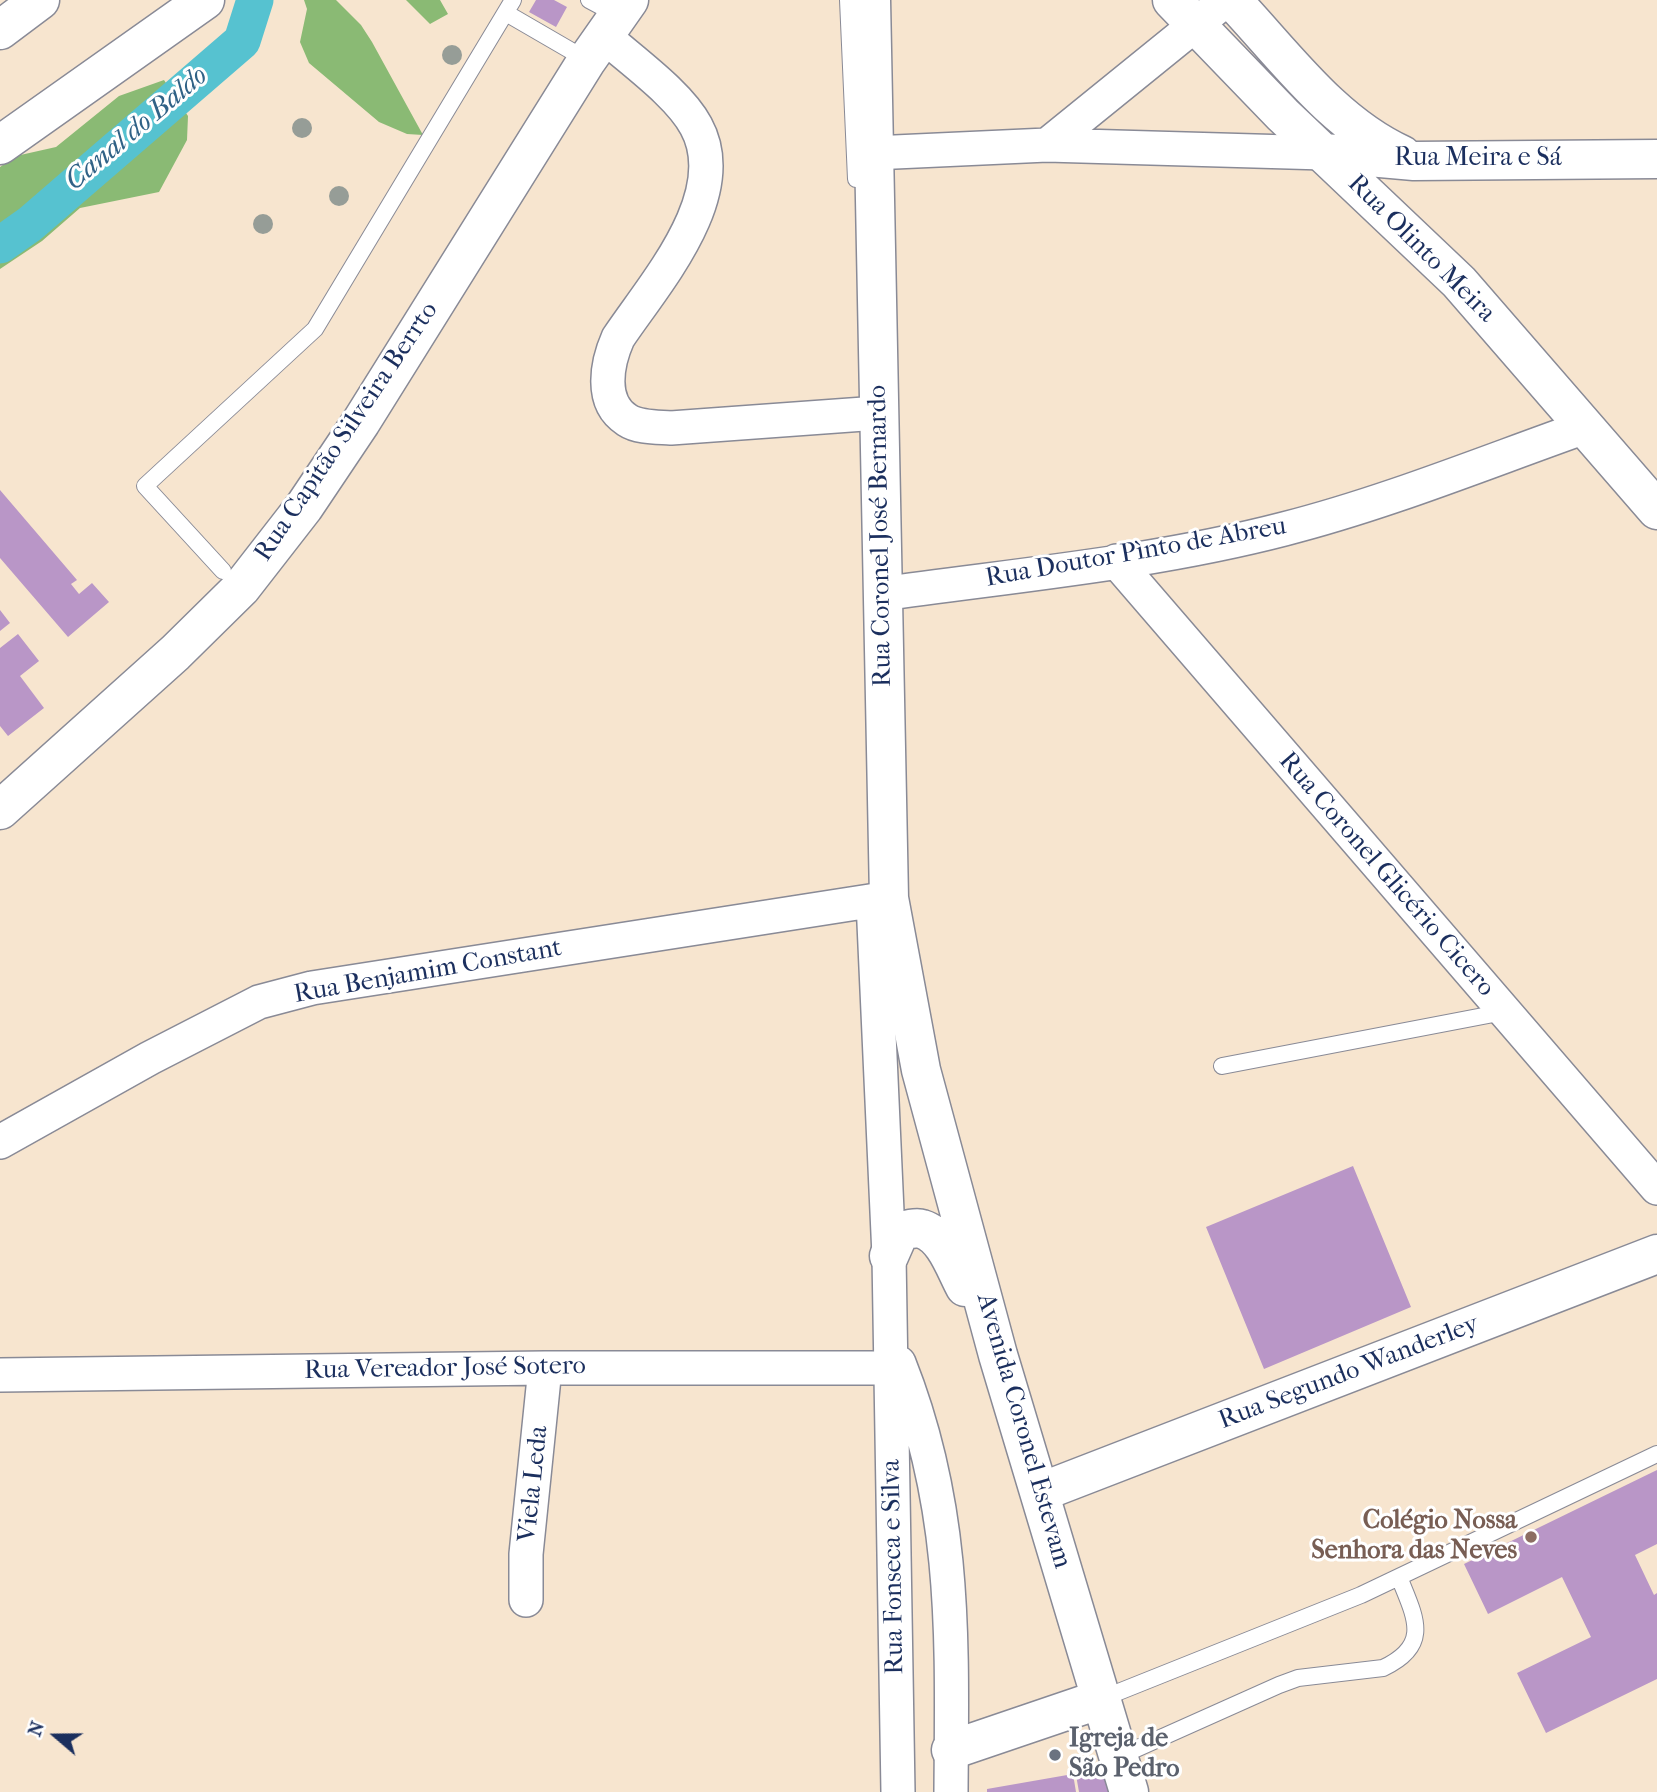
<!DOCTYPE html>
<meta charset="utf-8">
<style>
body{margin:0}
#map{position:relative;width:1657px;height:1792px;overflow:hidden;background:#f7e5cf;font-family:"IM FELL French Canon",serif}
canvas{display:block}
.north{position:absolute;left:21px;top:1701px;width:70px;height:70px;-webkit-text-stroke:5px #fff;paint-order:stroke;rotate:290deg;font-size:19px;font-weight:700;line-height:28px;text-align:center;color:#1b2f5e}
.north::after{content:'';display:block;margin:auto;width:24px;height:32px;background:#1b2f5e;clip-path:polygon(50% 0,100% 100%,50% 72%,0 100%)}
</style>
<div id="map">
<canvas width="1657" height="1792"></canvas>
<div class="north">N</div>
</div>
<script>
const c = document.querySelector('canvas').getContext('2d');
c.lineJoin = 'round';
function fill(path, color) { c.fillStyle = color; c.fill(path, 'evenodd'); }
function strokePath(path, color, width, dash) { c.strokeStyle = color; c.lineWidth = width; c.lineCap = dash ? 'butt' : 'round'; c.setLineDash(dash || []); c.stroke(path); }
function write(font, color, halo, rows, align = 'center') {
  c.font = font + ' "IM FELL French Canon",serif'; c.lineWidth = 6; c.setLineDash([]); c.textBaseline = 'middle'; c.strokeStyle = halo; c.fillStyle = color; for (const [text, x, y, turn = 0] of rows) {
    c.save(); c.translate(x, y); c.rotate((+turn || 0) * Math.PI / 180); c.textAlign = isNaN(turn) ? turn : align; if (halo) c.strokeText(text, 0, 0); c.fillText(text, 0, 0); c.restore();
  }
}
fill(new Path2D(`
 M 304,0 L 336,0 L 361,25 L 372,42 L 423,135 L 407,134 L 379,122 L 309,63 L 300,42 L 307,9 Z
 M 406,0 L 440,0 L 448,14 L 430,24 Z
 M 164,80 L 188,116 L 187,140 L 159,192 L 80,208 L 42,241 L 0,269 L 0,167 L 16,156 L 56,147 L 119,96 Z`), '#8aba74');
strokePath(new Path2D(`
 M 0,245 L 30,224 L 242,41 L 255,0`), '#56c2d0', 37);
fill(new Path2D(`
 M 536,0 L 554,0 L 567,7 L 556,27 L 529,12 Z
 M 0,490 L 77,580 L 71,584 L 79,594 L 92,583 L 109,602 L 68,637 L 0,558 Z
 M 0,610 L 10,623 L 0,631 Z
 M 18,634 L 39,661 L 20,676 L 44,708 L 8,736 L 0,726 L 0,648 Z
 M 1353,1166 L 1411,1307 L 1264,1369 L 1206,1227 Z
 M 1657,1470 L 1657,1544 L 1635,1555 L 1654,1595 L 1657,1593 L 1657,1679 L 1546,1733 L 1517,1673 L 1591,1637 L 1562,1577 L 1488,1614 L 1464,1564 Z
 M 1106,1767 L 1112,1792 L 1079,1792 L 1076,1775 Z
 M 1073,1774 L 1076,1792 L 987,1792 L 987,1789 Z`), '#b996c7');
const service = new Path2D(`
 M 589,0 L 617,15
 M 848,0 L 856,179
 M 506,13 L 587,60
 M 223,571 L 145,486 L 315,329 L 513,0
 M 1222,1066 L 1504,1012
 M 1101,1699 L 1361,1595 L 1657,1454
 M 1118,1757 L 1279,1685 L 1298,1678 L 1383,1668 C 1432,1645 1415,1617 1399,1577`);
const minor = new Path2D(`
 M 604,36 C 632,61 679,94 696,126 C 734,195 654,284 618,338 C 607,363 599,402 627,420 C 639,428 657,427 671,428 L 878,413
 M 1047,145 L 1226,0
 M 873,153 L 1047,145 L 1324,153
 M 1116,561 L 1657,1188
 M 882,594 C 1016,575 1153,563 1284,529 C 1386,503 1486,462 1585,427
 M 873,901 L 889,1256 L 898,1792
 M 0,1142 L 150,1058 L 259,1002 L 312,988 L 889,898
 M 899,1363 C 957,1509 952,1639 951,1792
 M 0,1375 L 545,1368 L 891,1368
 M 526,1600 L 526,1554 L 545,1368`);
const tertiary = new Path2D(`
 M 0,810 L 175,653 L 241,588 L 304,507 L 361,422 L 587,60 L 629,0
 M 1041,1492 L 1657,1254`);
const secondary = new Path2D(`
 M 1172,0 L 1283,115 L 1459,282 L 1657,510
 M 1232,0 C 1284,55 1332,123 1402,155
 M 0,30 L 40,0
 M 0,145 L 205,0
 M 1324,153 L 1414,161 L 1657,159`);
const primary = new Path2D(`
 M 871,0 L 889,898 L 921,1070 L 998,1355 L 1129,1792
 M 889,1256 L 900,1231 C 907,1230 916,1227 922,1229 C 945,1236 955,1269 965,1287
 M 951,1750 L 1101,1699`);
strokePath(service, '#898a96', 18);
strokePath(minor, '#898a96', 36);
strokePath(tertiary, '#898a96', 41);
strokePath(secondary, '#898a96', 41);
strokePath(primary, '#898a96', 41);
strokePath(service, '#fff', 16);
strokePath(minor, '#fff', 33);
strokePath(tertiary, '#fff', 38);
strokePath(secondary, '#fff', 38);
strokePath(primary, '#fff', 38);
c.fillStyle = '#969d97';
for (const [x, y] of [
 [452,55],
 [302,128],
 [339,196],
 [263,224]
]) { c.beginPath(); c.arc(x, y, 10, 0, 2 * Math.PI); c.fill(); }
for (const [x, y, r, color] of [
 [1531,1537,7,"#8d6e63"],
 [1055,1755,7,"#6b7280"]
]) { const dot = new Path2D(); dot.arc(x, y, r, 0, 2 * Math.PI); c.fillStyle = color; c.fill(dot); strokePath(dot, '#fff', 2.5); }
write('26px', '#1b2f5e', '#fff', [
 ["Rua Meira e Sá",1478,159],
 ["Rua Olinto Meira",1421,249,45],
 ["Rua Capitão Silveira Berrto",347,432,-56],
 ["Rua Coronel José Bernardo",881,536,-91],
 ["Rua Doutor Pìnto de Abreu",1136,553,-10],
 ["Rua Coronel Glicério Cicero",1386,875,49],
 ["Rua Benjamim Constant",428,972,-10],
 ["Rua Vereador José Sotero",445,1369,-1],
 ["Rua Segundo Wanderley",1349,1373,-21],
 ["Avenida Coronel Estevam",1023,1431,74],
 ["Viela Leda",534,1484,-84],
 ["Rua Fonseca e Silva",894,1567,-91]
]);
write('bold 26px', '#785e54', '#fff', [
 ["Colégio Nossa",1517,1522],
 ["Senhora das Neves",1517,1552]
], 'right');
write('bold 26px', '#5b616d', '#fff', [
 ["Igreja de",1069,1740],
 ["São Pedro",1069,1770]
], 'left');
write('italic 28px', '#306286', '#fff', [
 ["Canal do Baldo",137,129,-40]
]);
</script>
